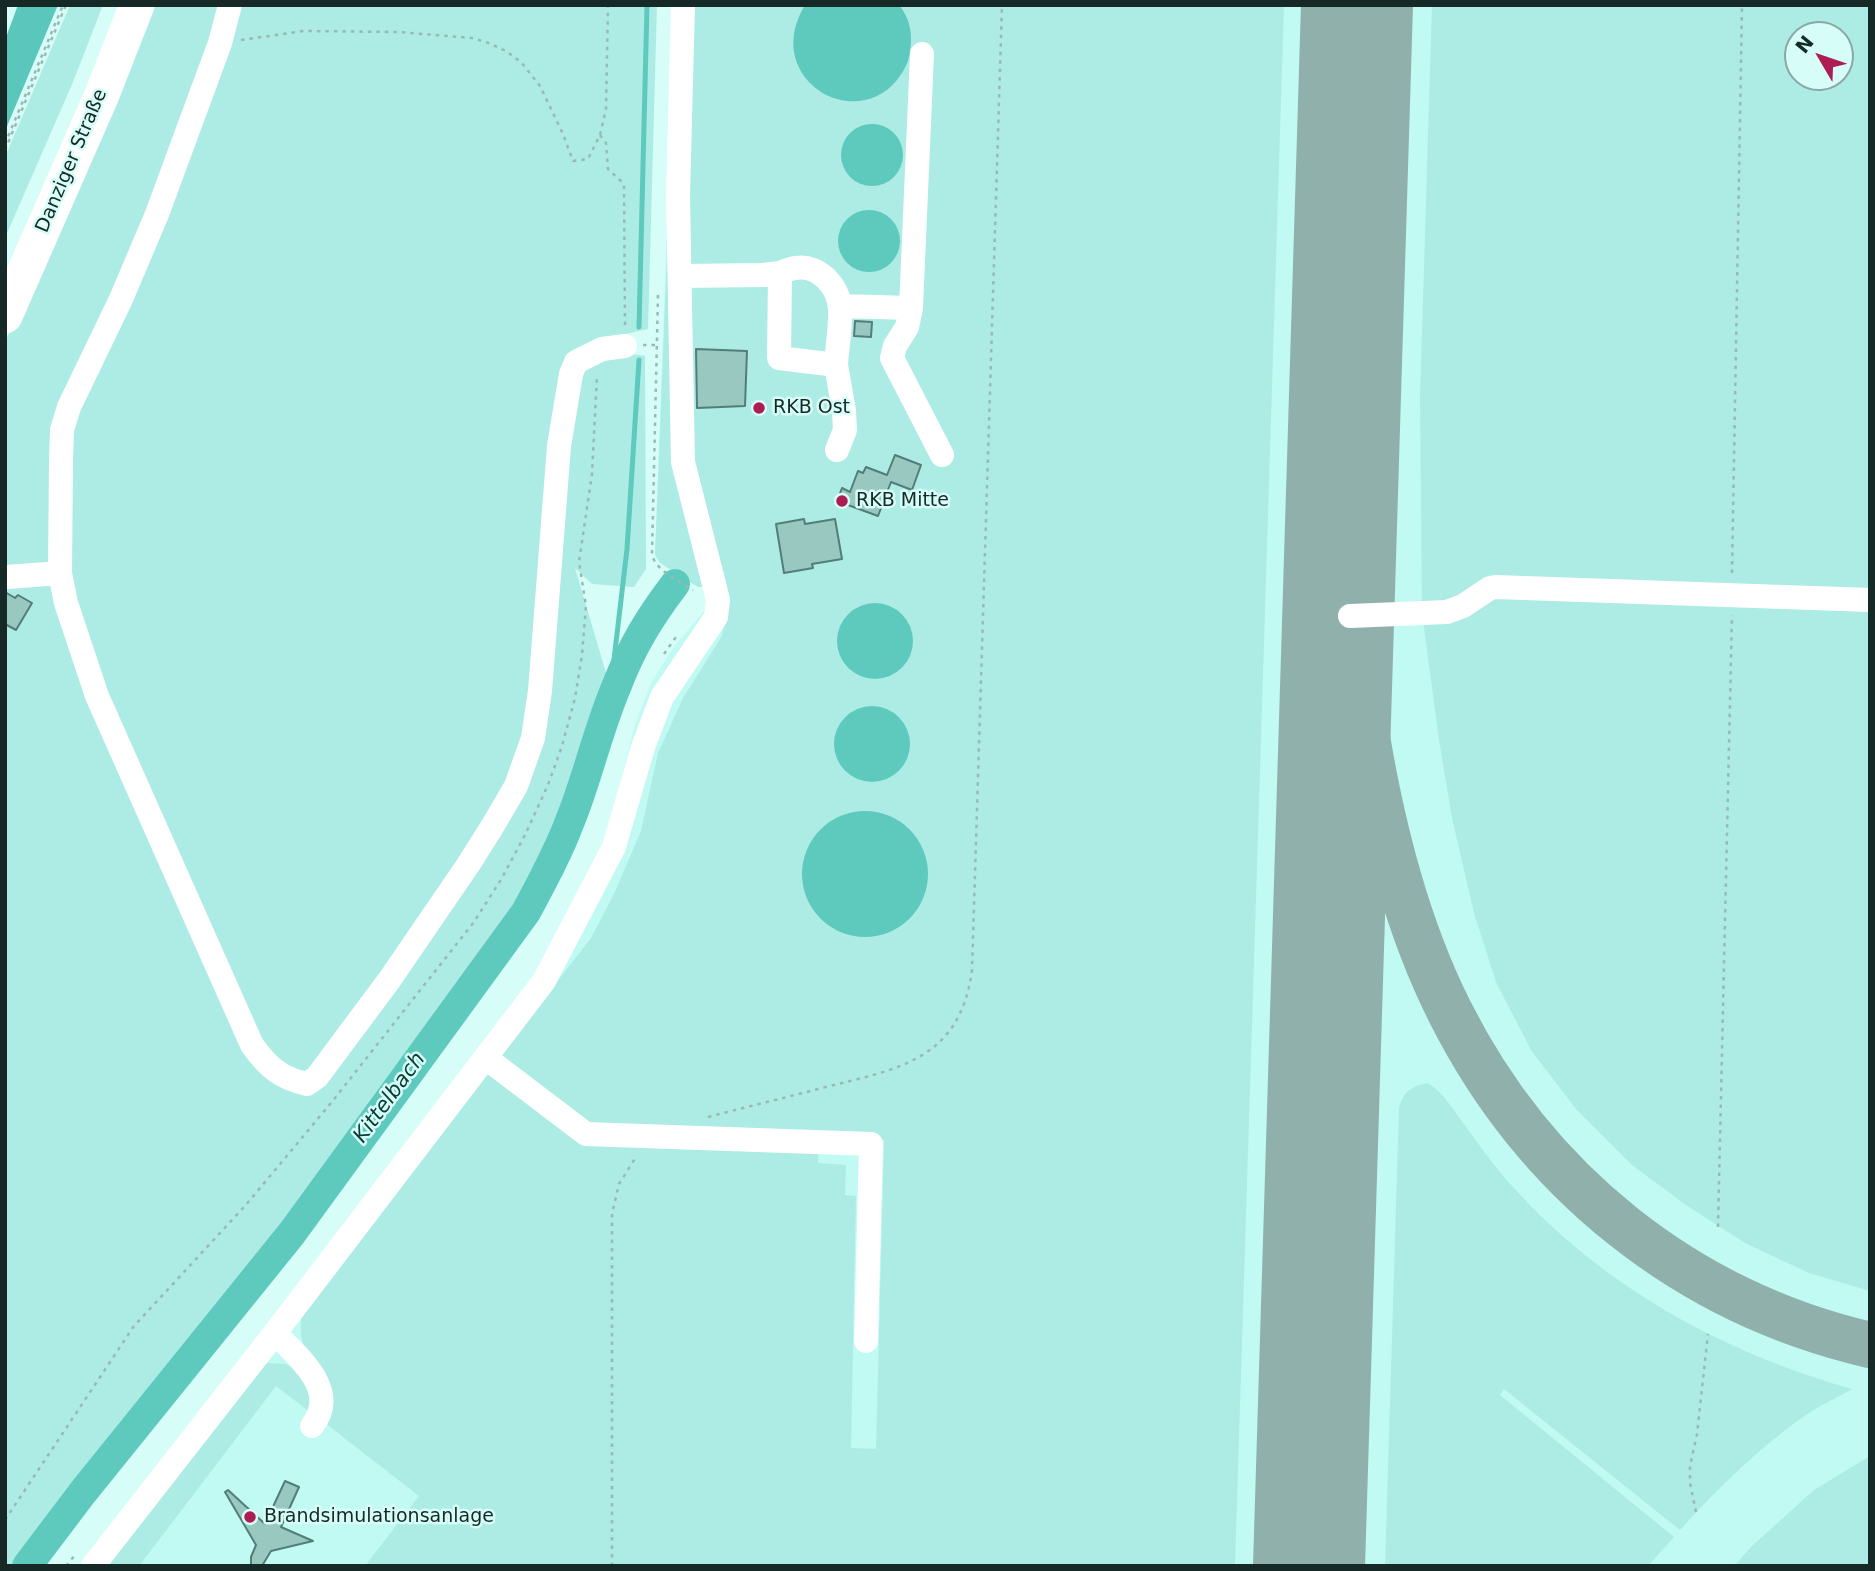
<!DOCTYPE html>
<meta charset="utf-8">
<style>
body{margin:0}
#map{position:relative;width:1875px;height:1571px;overflow:hidden;background:#d7fdf8;font-family:"DejaVu Sans",sans-serif}
canvas{display:block}
.frame{position:absolute;inset:0;border:7px solid #162927;pointer-events:none}
.north{position:absolute;left:1784px;top:21px;width:70px;height:70px;box-sizing:border-box;background:#d7fdf8;border:2px solid #8aa8a4;border-radius:50%;rotate:309deg;font-size:19px;font-weight:700;line-height:28px;text-align:center;color:#162927}
.north::after{content:'';display:block;margin:auto;width:24px;height:32px;background:#ad1d52;clip-path:polygon(50% 0,100% 100%,50% 72%,0 100%)}
</style>
<div id="map">
<canvas width="1875" height="1571"></canvas>
<div class="frame"></div>
<div class="north">N</div>
</div>
<script>
const c = document.querySelector('canvas').getContext('2d');
c.lineJoin = 'round';
function fill(path, color) { c.fillStyle = color; c.fill(path, 'evenodd'); }
function strokePath(path, color, width, dash) { c.strokeStyle = color; c.lineWidth = width; c.lineCap = dash ? 'butt' : 'round'; c.setLineDash(dash || []); c.stroke(path); }
function write(font, color, halo, rows, align = 'center') {
  c.font = font + ' "DejaVu Sans",sans-serif'; c.lineWidth = 5; c.setLineDash([]); c.textBaseline = 'middle'; c.strokeStyle = halo; c.fillStyle = color; for (const [text, x, y, turn = 0] of rows) {
    c.save(); c.translate(x, y); c.rotate((+turn || 0) * Math.PI / 180); c.textAlign = isNaN(turn) ? turn : align; if (halo) c.strokeText(text, 0, 0); c.fillText(text, 0, 0); c.restore();
  }
}
fill(new Path2D(`
 M 675,5 L 1870,5 L 1870,1566 L 84,1566 L 536,975 L 605,843 L 635,725 L 651,683 L 675,645 L 707,608 L 705,587 L 698,587 L 660,563 L 655,555 ZM 1798,35 L 1840,35 L 1840,77 L 1798,77 Z`), '#c0faf2');
fill(new Path2D(`
 M 70,5 L 103,5 L 73,82 L 5,238 L 5,157 Z
 M 153,5 L 657,5 L 648,329 L 621,335 L 620,352 L 645,356 L 646,569 L 634,587 L 592,584 L 575,568 L 609,683 L 582,762 L 525,902 L 360,1123 L 20,1566 L 5,1566 L 5,342 L 116,102 Z
 M 694,5 L 1284,5 L 1235,1566 L 365,1566 L 419,1496 L 325,1423 L 301,1336 L 301,1307 L 485,1069 L 582,1136 L 819,1146 L 818,1163 L 846,1165 L 845,1195 L 856,1196 L 851,1448 L 876,1449 L 884,1140 L 595,1129 L 575,1121 L 501,1054 L 591,938 L 614,894 L 641,831 L 658,753 L 683,698 L 722,636 L 727,610 L 693,466 L 688,200 Z
 M 1432,5 L 1870,5 L 1870,595 L 1513,581 L 1460,602 L 1422,605 L 1420,397 ZM 1798,35 L 1840,35 L 1840,77 L 1798,77 Z
 M 668,227 L 705,587 L 698,587 L 660,563 L 655,555 Z
 M 1495,591 L 1870,605 L 1870,1291 L 1809,1273 L 1745,1243 L 1686,1205 L 1632,1165 L 1576,1109 L 1531,1050 L 1496,982 L 1474,913 L 1452,818 L 1439,740 L 1423,620 Z
 M 1428,1083 C 1445,1094 1454,1111 1466,1127 C 1481,1147 1495,1168 1512,1186 C 1603,1287 1722,1352 1852,1389 C 1835,1399 1816,1407 1800,1419 C 1756,1451 1717,1489 1680,1530 L 1504,1389 L 1500,1395 L 1674,1537 L 1648,1566 L 1385,1566 L 1399,1108 C 1405,1090 1410,1087 1428,1083 Z
 M 268,1363 L 285,1364 L 295,1369 L 309,1386 L 310,1412 L 276,1386 L 139,1566 L 104,1566 L 255,1371 Z
 M 1870,1456 L 1870,1566 L 1734,1566 L 1752,1546 L 1814,1490 Z`), '#adece4');
fill(new Path2D(`
 M 18,5 L 58,5 L 5,131 L 5,40 Z`), '#5bc6bb');
fill(new Path2D(`
 M 805,5 L 899,5 C 910,18 913,35 910,51 C 909,62 904,71 897,80 C 853,134 761,77 805,5 Z
 M841 155a31 31 0 1 1 62 0a31 31 0 1 1-62 0Z
 M838 241a31 31 0 1 1 62 0a31 31 0 1 1-62 0Z
 M837 641a38 38 0 1 1 76 0a38 38 0 1 1-76 0Z
 M834 744a38 38 0 1 1 76 0a38 38 0 1 1-76 0Z
 M802 874a63 63 0 1 1 126 0a63 63 0 1 1-126 0Z`), '#5ec9bd');
strokePath(new Path2D(`
 M 639,327 L 647,5
 M 616,687 L 613,668 L 627,549 L 639,360`), '#5ec9bd', 5);
strokePath(new Path2D(`
 M 27,1566 L 83,1492 L 292,1233 L 526,912 C 542,882 558,853 570,821 C 588,777 598,729 617,685 C 632,646 650,617 675,584`), '#5ec9bd', 30);
strokePath(new Path2D(`
 M 1343,467 C 1347,549 1349,631 1363,712 C 1378,811 1405,923 1450,1012 C 1535,1181 1685,1302 1870,1345`), '#90b0ac', 46);
strokePath(new Path2D(`
 M 1309,1566 L 1357,5`), '#90b0ac', 112);
const building = new Path2D(`
 M 855,321 L 872,322 L 871,337 L 854,336 Z
 M 696,349 L 747,351 L 745,406 L 697,408 Z
 M 895,455 L 921,465 L 912,490 L 891,482 L 878,516 L 837,501 L 842,488 L 850,492 L 858,471 L 863,473 L 866,467 L 887,475 Z
 M 804,519 L 805,524 L 835,519 L 842,559 L 812,564 L 813,568 L 784,573 L 776,524 Z
 M 5,592 L 15,598 L 18,595 L 32,603 L 16,630 L 5,624 Z
 M 285,1481 L 299,1487 L 281,1527 L 313,1541 L 271,1551 L 262,1566 L 251,1566 L 251,1557 L 256,1545 L 225,1492 L 228,1490 L 265,1524 Z`);
fill(building, '#99c8c1');
strokePath(building, '#527e79', 2);
strokePath(new Path2D(`
 M 241,40 L 304,31 L 398,32 L 472,38 L 486,42 L 506,51 L 521,62 L 540,86 L 563,134 L 573,161 L 588,159 L 600,135 L 606,109 L 608,5
 M 600,135 L 606,143 L 608,169 L 624,184 L 625,326
 M 5,144 L 63,5
 M 5,150 L 66,5
 M 658,295 L 652,555 C 657,572 680,581 693,590
 M 643,345 L 656,345
 M 1732,573 L 1742,5
 M 664,654 L 676,637
 M 708,1117 C 746,1107 784,1098 822,1088 C 897,1069 960,1061 972,970 L 1002,5
 M 1718,1227 L 1732,615
 M 1696,1512 L 1690,1483 L 1690,1466 L 1697,1434 L 1708,1334
 M 5,1520 L 134,1326 L 245,1206 L 331,1103 L 474,922 L 502,878 L 525,835 L 548,785 L 562,746 L 575,698 L 582,655 L 586,606 L 579,562 L 592,474 L 597,375
 M 66,1566 L 75,1555
 M 612,1566 L 612,1214 L 619,1184 L 636,1157`), '#99b9b5', 2.5, [3.5, 5]);
strokePath(new Path2D(`
 M 680,276 L 763,275 L 780,273 L 779,358 L 836,365 C 837,347 841,327 840,309 C 839,287 819,264 796,268 C 791,268 785,271 780,273
 M 840,306 L 911,308 L 922,54
 M 911,308 L 907,327 L 895,346 L 892,358 L 942,455
 M 836,365 L 844,411 L 845,430 L 837,450
 M 60,573 L 66,603 L 97,696 L 252,1045 C 268,1067 280,1078 307,1084 L 317,1077 L 390,979 L 468,865 L 492,827 L 516,786 L 533,738 L 540,691 L 559,446 L 571,374 L 576,362 L 602,349 L 625,346
 M 7,577 L 60,573 L 61,460 L 62,430 L 69,407 L 121,299 L 157,214 L 220,43 L 230,5
 M 1350,616 L 1447,612 L 1463,606 L 1490,588 L 1495,587 L 1870,600
 M 486,1058 L 586,1134 L 871,1144 L 866,1341
 M 275,1333 C 299,1358 340,1390 312,1426
 M 93,1566 L 275,1333 L 544,981 L 614,847 L 643,747 L 662,697 L 716,617 L 718,600 L 683,462 L 678,196 L 683,5`), '#fff', 24);
strokePath(new Path2D(`
 M 5,316 L 101,97 L 137,5`), '#fff', 35);
for (const [x, y, r, color] of [
 [759,408,7,"#ad1d52"],
 [842,501,7,"#ad1d52"],
 [250,1517,7,"#ad1d52"]
]) { const dot = new Path2D(); dot.arc(x, y, r, 0, 2 * Math.PI); c.fillStyle = color; c.fill(dot); strokePath(dot, '#d7fdf8', 2.5); }
write('19px', '#162927', '#d7fdf8', [
 ["Danziger Straße",72,161,-67]
]);
write('19px', '#162927', '#d7fdf8', [
 ["RKB Ost",773,408],
 ["RKB Mitte",856,501],
 ["Brandsimulationsanlage",264,1517]
], 'left');
write('italic 21px', '#093d38', '#d7fdf8', [
 ["Kittelbach",390,1098,-54]
]);
</script>
